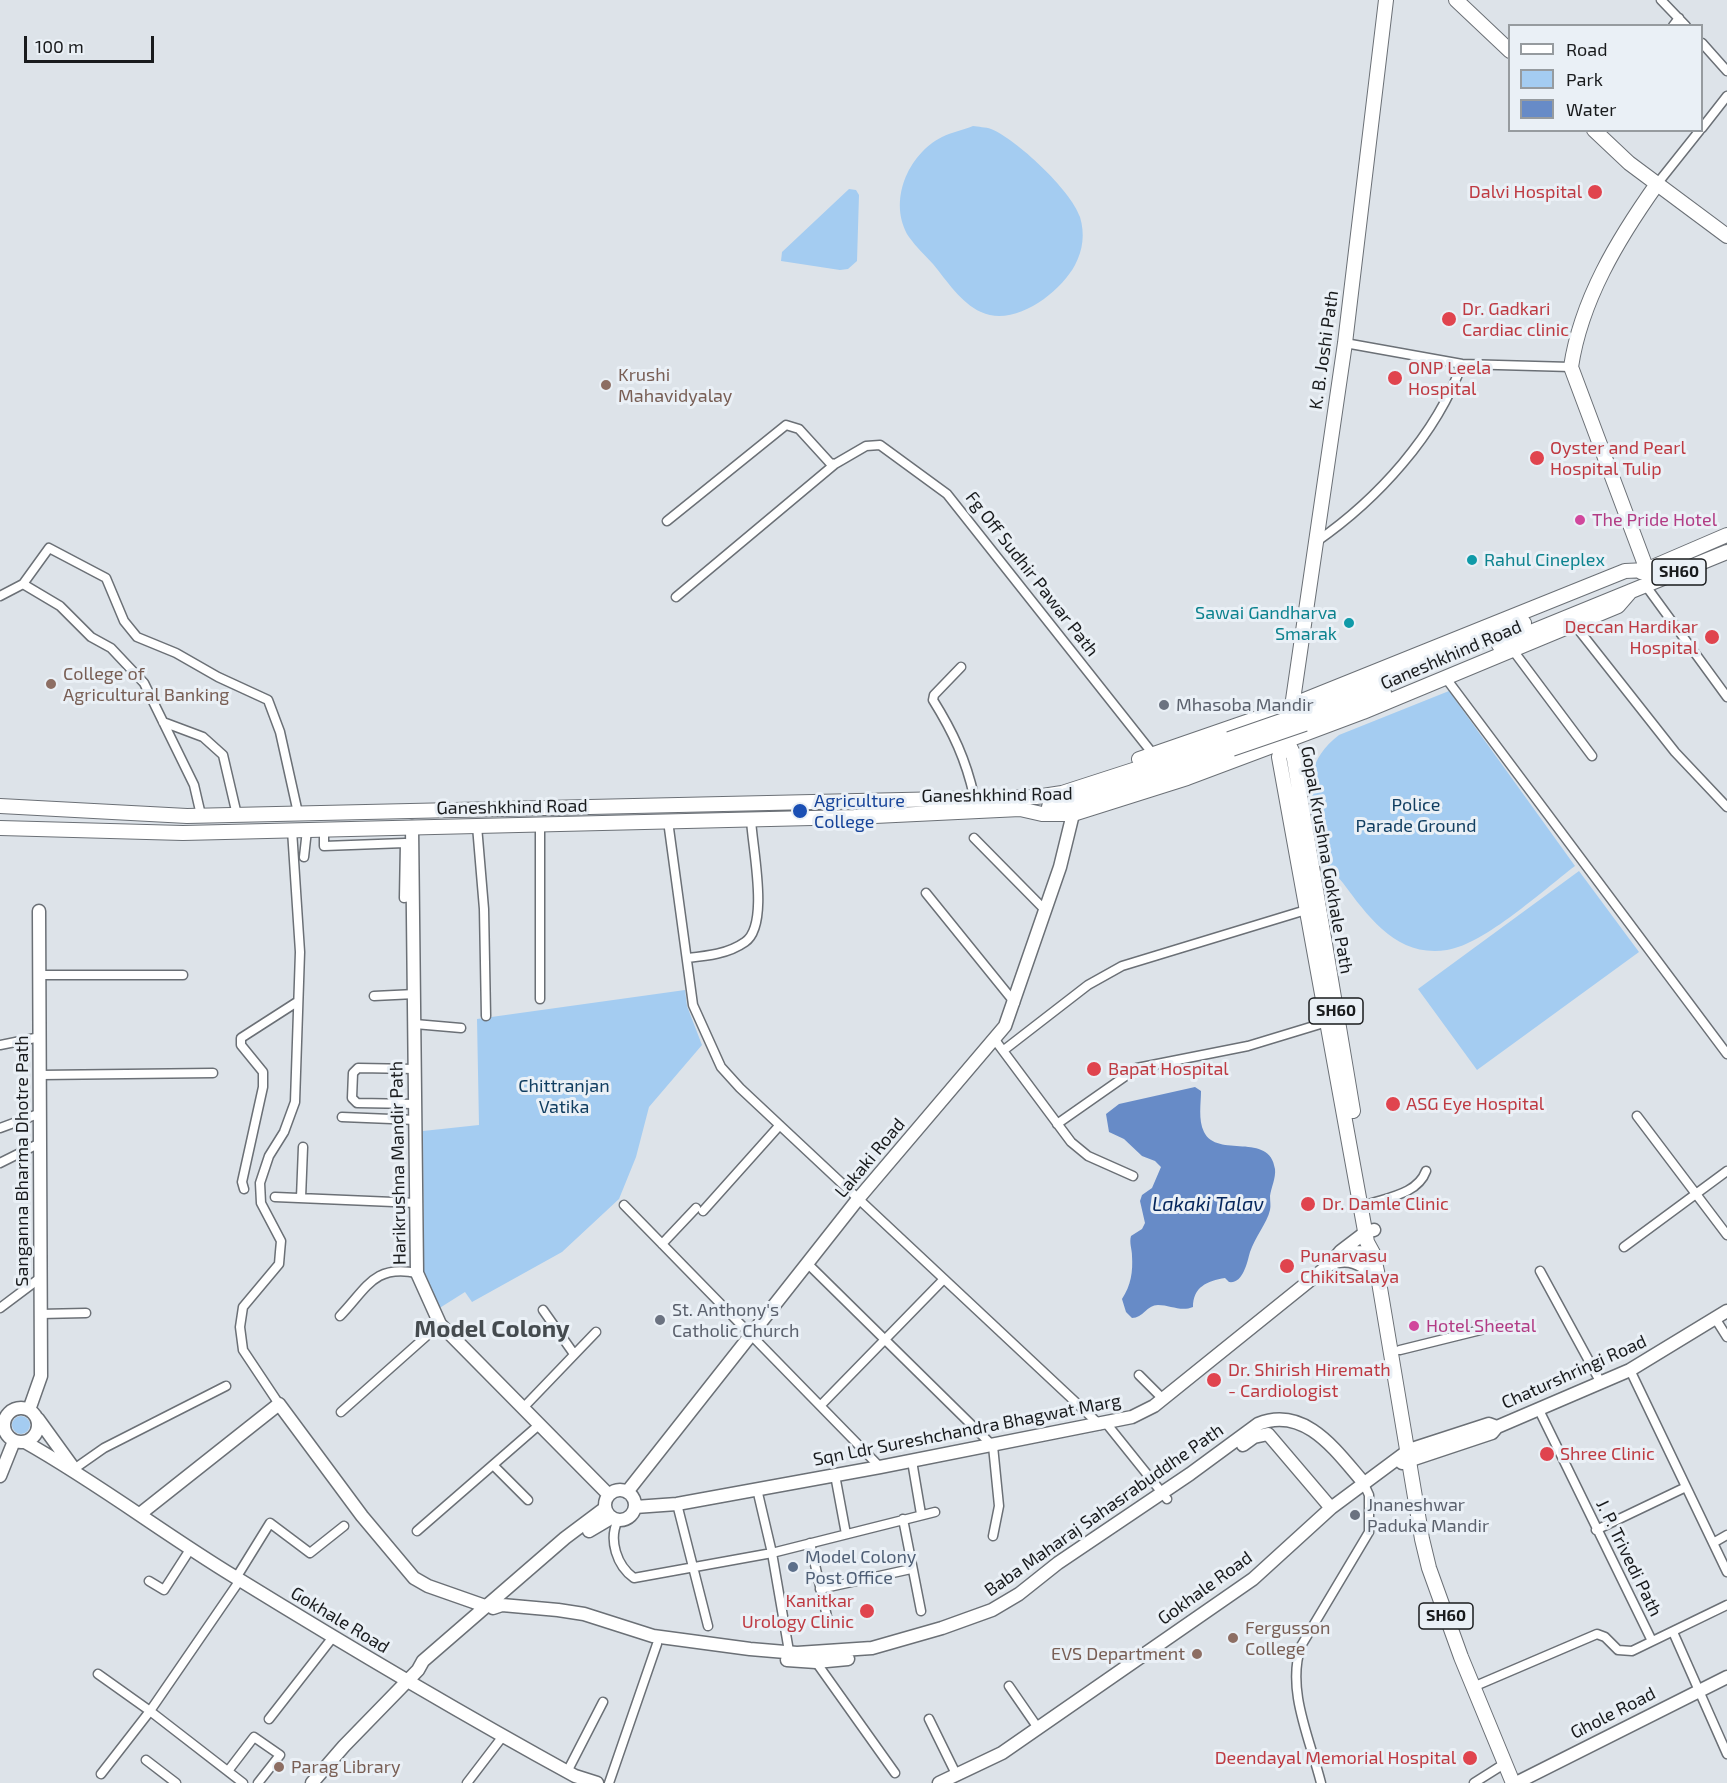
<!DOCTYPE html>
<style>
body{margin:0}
#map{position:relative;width:1727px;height:1783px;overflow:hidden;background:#dde3e9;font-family:"Exo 2",sans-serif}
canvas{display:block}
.legend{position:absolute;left:1508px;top:24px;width:195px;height:108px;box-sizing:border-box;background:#eaf0f6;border:2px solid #969b9f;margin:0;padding:8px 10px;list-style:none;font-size:18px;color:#191b1d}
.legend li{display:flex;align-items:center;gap:12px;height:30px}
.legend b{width:30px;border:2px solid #969b9f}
.scale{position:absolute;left:24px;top:36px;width:130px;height:27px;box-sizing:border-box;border:3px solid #191b1d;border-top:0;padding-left:8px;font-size:18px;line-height:21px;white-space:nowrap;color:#191b1d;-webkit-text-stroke:4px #eaf0f6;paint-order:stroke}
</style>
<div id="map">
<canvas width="1727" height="1783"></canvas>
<ul class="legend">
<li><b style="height:8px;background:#fff"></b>Road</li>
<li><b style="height:16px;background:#a4ccf1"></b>Park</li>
<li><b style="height:16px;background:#678bc7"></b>Water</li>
</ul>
<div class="scale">100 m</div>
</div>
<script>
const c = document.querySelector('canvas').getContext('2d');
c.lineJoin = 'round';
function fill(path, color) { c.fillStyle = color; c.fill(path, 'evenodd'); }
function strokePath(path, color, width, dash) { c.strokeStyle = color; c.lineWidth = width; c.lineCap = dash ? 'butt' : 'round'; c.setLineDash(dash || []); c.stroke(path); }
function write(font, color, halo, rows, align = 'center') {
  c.font = font + ' "Exo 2",sans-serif'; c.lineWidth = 6; c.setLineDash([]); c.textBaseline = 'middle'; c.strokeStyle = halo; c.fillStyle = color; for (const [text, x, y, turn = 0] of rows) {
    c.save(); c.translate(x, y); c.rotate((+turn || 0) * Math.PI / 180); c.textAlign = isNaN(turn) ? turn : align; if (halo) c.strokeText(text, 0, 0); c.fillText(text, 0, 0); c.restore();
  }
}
fill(new Path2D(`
 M 973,126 C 978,127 986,127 991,129 C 1016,139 1071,190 1080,217 C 1085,234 1083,250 1075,265 C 1060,293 1014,328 981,312 C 961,303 947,281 933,264 C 925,255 916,247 909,237 C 887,202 908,154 942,137 C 952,132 963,130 973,126 Z
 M 849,189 L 856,190 L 859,195 L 857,261 L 848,269 L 840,270 L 781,261 L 782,252 Z
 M 1449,691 L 1575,866 C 1543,890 1485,944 1447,950 C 1398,958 1369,918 1343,883 C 1334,872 1321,860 1315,848 C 1311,841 1312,829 1311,821 C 1308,785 1308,759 1339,735 Z
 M 1579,871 L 1639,952 L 1477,1070 L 1418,989 Z
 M 685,990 L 687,1006 L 702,1045 L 649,1107 L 636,1157 L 619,1199 L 562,1252 L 472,1302 L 465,1292 L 438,1309 L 424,1272 L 423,1131 L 479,1125 L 477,1019 Z
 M12 1425a9 9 0 1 1 18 0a9 9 0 1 1-18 0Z`), '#a4ccf1');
fill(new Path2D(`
 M 1195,1087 L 1201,1091 C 1201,1103 1198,1120 1204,1132 C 1217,1159 1270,1131 1275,1169 C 1276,1178 1271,1188 1270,1196 C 1270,1201 1271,1206 1270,1210 C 1267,1223 1255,1237 1250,1252 C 1247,1263 1243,1284 1229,1282 L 1225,1278 C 1207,1281 1193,1287 1193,1307 C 1181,1312 1170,1305 1158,1305 C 1147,1305 1143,1318 1132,1318 L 1126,1312 L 1122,1299 C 1131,1285 1133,1272 1132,1256 C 1132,1249 1129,1243 1131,1236 L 1142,1229 L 1145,1223 L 1140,1201 L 1142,1195 L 1152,1188 L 1161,1167 L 1155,1161 L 1142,1156 L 1124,1139 L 1109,1132 L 1106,1114 L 1119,1104 Z`), '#678bc7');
const street = new Path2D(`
 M 1661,0 L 1686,26
 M 1673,26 L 1679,18
 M 1702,43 L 1727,71
 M 1702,128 L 1727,96
 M 1657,184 L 1700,130
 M 1345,343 L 1462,364 L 1571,367
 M 667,521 L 786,425 L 799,429 L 830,463 L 835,464 L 866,446 L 880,445 L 947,494 L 1153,754
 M 1316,542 C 1378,499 1436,435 1462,364
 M 23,584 L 49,548 L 106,578 L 124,621 L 137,637 L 176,653 L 218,677 L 268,700 L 280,732 L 298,813
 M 1646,586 L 1727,697
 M 0,596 L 23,584 L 60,606 L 91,637 L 111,648 L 144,683 L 194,785 L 201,815
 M 676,597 L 835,464
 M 1574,624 L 1675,752 L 1727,807
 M 1512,649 L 1592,756
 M 961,667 L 934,695 L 933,700 C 953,732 966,760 974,796
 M 1445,677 L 1727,1054
 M 163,722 L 203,737 L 223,755 L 237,815
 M 668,821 L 693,1005 L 721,1067 L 740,1088 L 1100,1425
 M 477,826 L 484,909 L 486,1016
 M 324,829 L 324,846 L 405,843 L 404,898 L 413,896
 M 974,838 L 1046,911
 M 304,857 L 307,830
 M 926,893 L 1015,1003
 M 687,958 C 707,956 728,954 745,942 C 770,925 752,847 751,819
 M 39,975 L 183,975
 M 374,996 L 415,994
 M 540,999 L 540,824
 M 415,1024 L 461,1028
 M 995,1040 L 1071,1142 L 1088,1156 L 1133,1176
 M 0,1045 L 40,1037
 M 1004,1050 L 1088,985 L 1122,966 L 1306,910
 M 416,1069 L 358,1068 L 353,1073 L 352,1098 L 357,1103 L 416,1104
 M 40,1075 L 213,1073
 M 1637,1116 L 1727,1235
 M 342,1117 L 416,1120
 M 1057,1124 L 1137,1068 L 1248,1046 L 1327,1022
 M 0,1128 L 38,1114
 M 0,1163 L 40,1143
 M 244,1189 L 242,1182 L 263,1087 L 263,1072 L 241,1045 L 241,1038 L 297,1002
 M 275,1197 L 417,1203
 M 301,1198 L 303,1147
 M 1369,1204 C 1390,1197 1418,1193 1426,1171
 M 624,1205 L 880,1467
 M 703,1211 L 779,1126
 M 662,1244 L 696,1208
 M 1624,1247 L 1727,1171
 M 808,1264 L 993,1446 L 999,1506 L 993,1536
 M 1540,1271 L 1601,1383
 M 0,1308 L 40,1278
 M 543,1310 L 574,1354
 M 40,1314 L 86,1313
 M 340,1316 C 367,1288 374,1264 417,1273
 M 1715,1318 L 1727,1337
 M 1400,1350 L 1497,1326
 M 1630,1370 L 1727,1572
 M 1139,1375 L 1163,1399
 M 279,1404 L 243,1350 L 240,1327 L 243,1307 L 279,1264 L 280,1252 L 281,1241 L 261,1203 L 260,1183 L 269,1156 L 284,1132 L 295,1102 L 300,952 L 292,830
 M 821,1405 L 944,1279
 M 523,1408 L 596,1332
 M 1539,1410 L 1652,1641
 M 341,1412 L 440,1324
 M 1106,1423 L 1167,1499
 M 912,1461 L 921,1514
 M 493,1465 L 528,1500
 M 74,1469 L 104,1448 L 226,1386
 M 835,1475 L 846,1534
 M 757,1489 L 772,1553 L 790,1657
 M 677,1504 L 708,1626
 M 903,1519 L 921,1611
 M 618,1520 C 608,1540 617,1566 634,1578 L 772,1553 L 935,1512
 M 1596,1530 L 1686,1487
 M 417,1531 L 540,1424
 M 810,1543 L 828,1621
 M 1713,1543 L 1727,1535
 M 236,1578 L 270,1523 L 310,1553 L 344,1526
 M 149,1581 L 164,1590 L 191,1548
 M 820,1589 L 911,1569
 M 1673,1632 L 1727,1754
 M 816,1662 L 895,1773
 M 98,1674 L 150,1711 L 243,1783
 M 1009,1686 L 1038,1728
 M 1473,1687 L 1597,1634 L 1605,1637 L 1618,1650 L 1632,1651 L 1727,1605
 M 269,1719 L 333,1637
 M 929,1719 L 957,1776
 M 146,1760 L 176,1783
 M 228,1771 L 254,1737 L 280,1755 L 258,1783
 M 567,1772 L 603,1702
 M 101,1774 L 150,1711 L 240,1580
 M 467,1783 L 503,1736
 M 609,1783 L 657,1644
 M 1321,1783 C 1310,1739 1286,1690 1301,1646 L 1369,1532 L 1369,1495 L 1363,1482
 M 1474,1783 L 1504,1764`);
const secondary = new Path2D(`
 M 412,827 L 417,1273 L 440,1324 L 609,1495
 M 1341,1251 L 1366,1232 L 1374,1230
 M 1330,1264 C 1349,1255 1362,1265 1378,1276
 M4 1425a17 17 0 1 1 34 0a17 17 0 1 1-34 0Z
 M 29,1410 L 41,1376 L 39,911
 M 38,1419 L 72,1466
 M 25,1442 C 98,1483 164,1534 235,1577 C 347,1646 460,1713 575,1776 L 597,1783
 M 1243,1445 L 1254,1437 L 1268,1434 L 1331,1508
 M 1402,1463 L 1492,1433 L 1497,1427 L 1630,1370 L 1727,1311
 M 0,1476 L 14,1441
 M605 1505a15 15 0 1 1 30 0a15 15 0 1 1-30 0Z
 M 627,1492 L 858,1199 L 1005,1026 L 1060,867 L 1073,814
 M 635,1507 L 677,1504 L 880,1467 L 1132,1417 L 1154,1406 L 1329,1265 L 1341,1251 L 1373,1253
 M 140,1514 L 279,1404 L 362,1516 L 414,1578 L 428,1586 L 485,1606
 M 589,1531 L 611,1518
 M 493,1608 L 502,1605 L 558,1610 L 584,1614 L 653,1636 L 750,1649 L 797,1653 L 872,1648 L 942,1628 L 992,1610 L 1019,1594 L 1058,1563 L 1190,1474 L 1258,1424 C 1305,1405 1336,1451 1363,1482
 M 787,1660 L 816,1662 L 848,1659
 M 312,1783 L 344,1746 L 418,1670 L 423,1661 L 565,1538 L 605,1508
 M 939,1783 L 1002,1753 L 1253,1579 L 1331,1508 L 1409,1450 L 1489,1424 L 1497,1427
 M 1516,1783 L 1727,1677`);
const primary = new Path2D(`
 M 1386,0 L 1345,343 L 1287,741 L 1279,757 L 1367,1242 L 1373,1253 L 1378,1276 L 1422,1539 L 1429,1568 L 1461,1657 L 1513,1783
 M 1456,0 L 1510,51
 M 1594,130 L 1629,163 L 1727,236
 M 1647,570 L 1571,367 C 1581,300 1618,239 1657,184
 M 1641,572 L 1727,535
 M 1499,645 L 1727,552
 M 1304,713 L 1524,623
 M 1305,724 L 1384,693
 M 1287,741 L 1293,753 L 1353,1111
 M 1139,759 L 1272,713 L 1625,571 L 1647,570
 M 0,806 L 187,816 L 1036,797 L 1062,793 L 1229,739
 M 1049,807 L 1064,805 L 1232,749
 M 0,828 L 183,833 L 854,817 L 1020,809 L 1042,814 L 1073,814 L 1187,778 L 1363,712 L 1618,606 L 1631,591`);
strokePath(street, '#6b7076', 11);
strokePath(secondary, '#6b7076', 15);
strokePath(primary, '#6b7076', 16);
strokePath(street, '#fff', 8);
strokePath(secondary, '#fff', 12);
strokePath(primary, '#fff', 14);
const primaryBridge = new Path2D(`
 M 1229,739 L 1304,713
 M 1232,749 L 1305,724`);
strokePath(primaryBridge, '#6b7076', 16, []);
strokePath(primaryBridge, '#fff', 14);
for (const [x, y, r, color] of [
 [1595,192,8,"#e0444e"],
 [1449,319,8,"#e0444e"],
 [1395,378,8,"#e0444e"],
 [606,385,6,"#8d6e63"],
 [1537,458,8,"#e0444e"],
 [1580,520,6,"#d1479c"],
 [1472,560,6,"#0f9aa8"],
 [1349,623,6,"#0f9aa8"],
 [1712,637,8,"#e0444e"],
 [51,684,6,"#8d6e63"],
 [1164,705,6,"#6b7280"],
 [800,811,8,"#1a4fb4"],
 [1094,1069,8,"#e0444e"],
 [1393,1104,8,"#e0444e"],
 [1308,1204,8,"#e0444e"],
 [1287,1266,8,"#e0444e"],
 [660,1320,6,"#6b7280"],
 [1414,1326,6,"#d1479c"],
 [1214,1380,8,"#e0444e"],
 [1547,1454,8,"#e0444e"],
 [1355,1515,6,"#6b7280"],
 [793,1567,6,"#5c6f8a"],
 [867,1611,8,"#e0444e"],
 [1233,1638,6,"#8d6e63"],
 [1197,1654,6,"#8d6e63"],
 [1470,1758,8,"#e0444e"],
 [279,1767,6,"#8d6e63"]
]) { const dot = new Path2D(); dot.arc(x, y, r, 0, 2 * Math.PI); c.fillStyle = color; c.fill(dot); strokePath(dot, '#eaf0f6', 2); }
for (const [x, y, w] of [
 [1679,572,54],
 [1336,1011,54],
 [1446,1616,54]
]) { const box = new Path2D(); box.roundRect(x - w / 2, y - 13, w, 26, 4.5); c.fillStyle = '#eaf0f6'; c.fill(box); strokePath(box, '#191b1d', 1.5); }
write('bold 16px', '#191b1d', null, [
 ["SH60",1679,572],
 ["SH60",1336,1011],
 ["SH60",1446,1616]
]);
write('18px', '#be3a42', '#eaf0f6', [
 ["Dalvi Hospital",1582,192,"right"],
 ["Dr. Gadkari",1462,309],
 ["Cardiac clinic",1462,330],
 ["ONP Leela",1408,368],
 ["Hospital",1408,389],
 ["Oyster and Pearl",1550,448],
 ["Hospital Tulip",1550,469],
 ["Deccan Hardikar",1698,627,"right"],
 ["Hospital",1698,648,"right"],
 ["Bapat Hospital",1108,1069],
 ["ASG Eye Hospital",1406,1104],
 ["Dr. Damle Clinic",1322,1204],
 ["Punarvasu",1300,1256],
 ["Chikitsalaya",1300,1277],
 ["Dr. Shirish Hiremath",1228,1370],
 ["- Cardiologist",1228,1391],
 ["Shree Clinic",1560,1454],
 ["Kanitkar",854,1601,"right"],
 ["Urology Clinic",854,1622,"right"],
 ["Deendayal Memorial Hospital",1456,1758,"right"]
], 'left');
write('18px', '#191b1d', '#eaf0f6', [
 ["K. B. Joshi Path",1324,350,-82],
 ["Fg Off Sudhir Pawar Path",1032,574,52],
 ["Ganeshkhind Road",1451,655,-23],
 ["Ganeshkhind Road",997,795,-1],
 ["Ganeshkhind Road",512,807,-1],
 ["Gopal Krushna Gokhale Path",1327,860,80],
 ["Lakaki Road",870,1158,-50],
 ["Sanganna Bharma Dhotre Path",22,1161,-90],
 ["Harikrushna Mandir Path",398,1163,-91],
 ["Chaturshringi Road",1574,1372,-24],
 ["Sqn Ldr Sureshchandra Bhagwat Marg",967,1430,-11],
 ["Baba Maharaj Sahasrabuddhe Path",1104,1510,-35],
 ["J. P. Trivedi Path",1629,1558,64],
 ["Gokhale Road",1205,1588,-36],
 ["Gokhale Road",340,1620,31],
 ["Ghole Road",1613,1713,-27]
]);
write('18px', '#785e54', '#eaf0f6', [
 ["Krushi",618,375],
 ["Mahavidyalay",618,396],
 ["College of",63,674],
 ["Agricultural Banking",63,695],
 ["Fergusson",1245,1628],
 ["College",1245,1649],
 ["EVS Department",1185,1654,"right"],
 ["Parag Library",291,1767]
], 'left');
write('18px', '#b23c85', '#eaf0f6', [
 ["The Pride Hotel",1592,520],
 ["Hotel Sheetal",1426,1326]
], 'left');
write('18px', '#0d838f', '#eaf0f6', [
 ["Rahul Cineplex",1484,560],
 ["Sawai Gandharva",1337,613,"right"],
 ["Smarak",1337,634,"right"]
], 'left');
write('18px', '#5b616d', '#eaf0f6', [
 ["Mhasoba Mandir",1176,705],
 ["St. Anthony's",672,1310],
 ["Catholic Church",672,1331],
 ["Jnaneshwar",1367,1505],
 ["Paduka Mandir",1367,1526]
], 'left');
write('18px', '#164399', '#eaf0f6', [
 ["Agriculture",814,801],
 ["College",814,822]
], 'left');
write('18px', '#113e61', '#eaf0f6', [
 ["Police",1416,805],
 ["Parade Ground",1416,826],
 ["Chittranjan",564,1086],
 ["Vatika",564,1107]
]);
write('18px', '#4e5e75', '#eaf0f6', [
 ["Model Colony",805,1557],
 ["Post Office",805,1578]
], 'left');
write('italic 20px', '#05265c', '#eaf0f6', [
 ["Lakaki Talav",1208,1204]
]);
write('bold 24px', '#454b4f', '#eaf0f6', [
 ["Model Colony",492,1329]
]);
</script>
